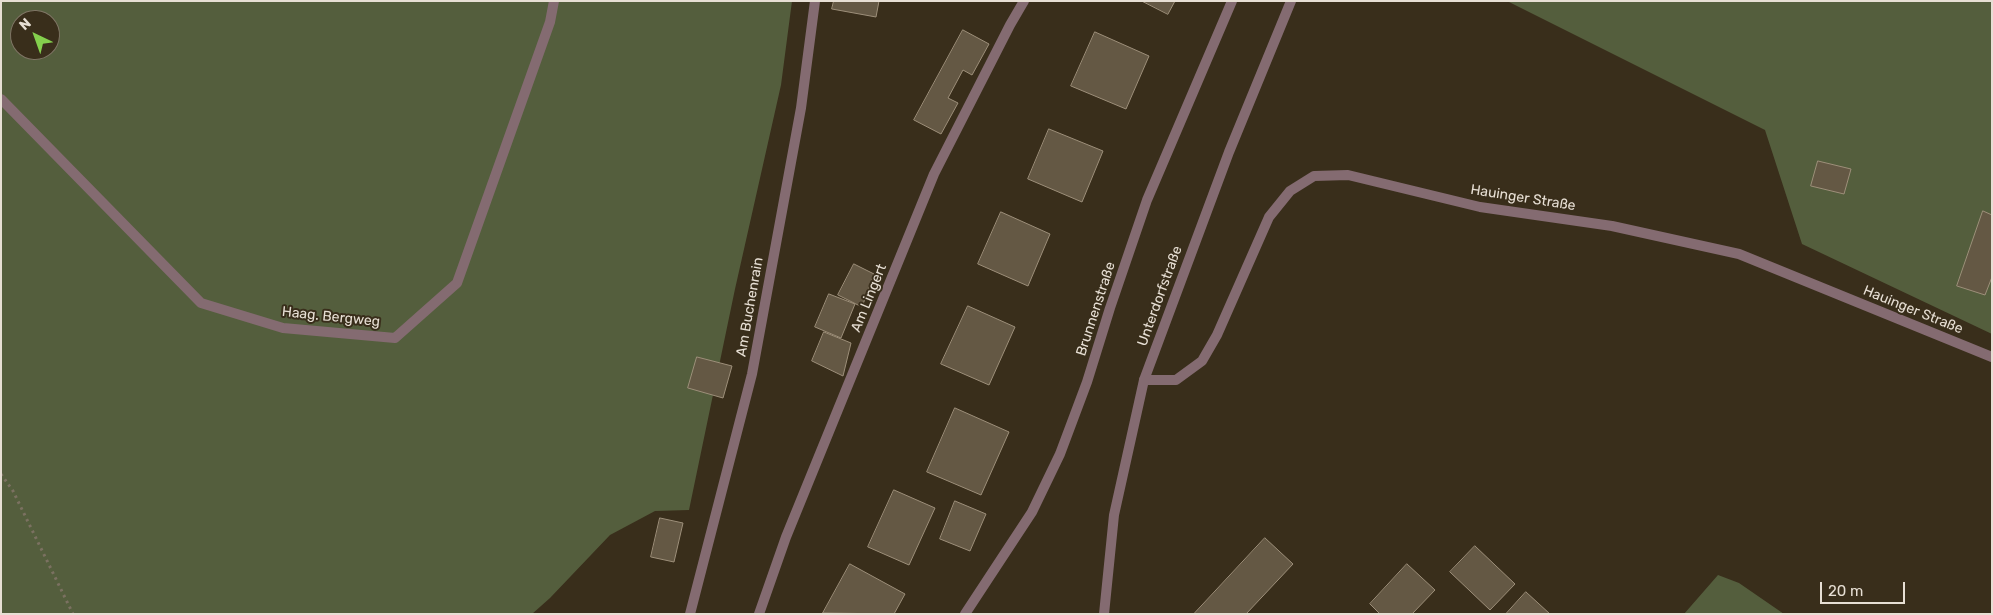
<!DOCTYPE html>
<meta charset="utf-8">
<style>
body{margin:0}
#map{position:relative;width:1993px;height:615px;overflow:hidden;background:#392e1b;font-family:Rubik,sans-serif}
canvas{display:block}
.frame{position:absolute;inset:0;border:2px solid #e7dfd4;pointer-events:none}
.north{position:absolute;left:10px;top:10px;width:50px;height:50px;box-sizing:border-box;background:#392e1b;border:1px solid #7f7565;border-radius:50%;rotate:318deg;font-size:14px;font-weight:700;line-height:20px;text-align:center;color:#e7dfd4}
.north::after{content:'';display:block;margin:auto;width:18px;height:22px;background:#84cf4d;clip-path:polygon(50% 0,100% 100%,50% 72%,0 100%)}
.scale{position:absolute;left:1820px;top:582px;width:85px;height:22px;box-sizing:border-box;border:2px solid #e7dfd4;border-top:0;padding-left:6px;font-size:15px;line-height:18px;white-space:nowrap;color:#e7dfd4;-webkit-text-stroke:4px #392e1b;paint-order:stroke}
</style>
<div id="map">
<canvas width="1993" height="615"></canvas>
<div class="frame"></div>
<div class="north">N</div>
<div class="scale">20 m</div>
</div>
<script>
const c = document.querySelector('canvas').getContext('2d');
c.lineJoin = 'round';
function fill(path, color) { c.fillStyle = color; c.fill(path, 'evenodd'); }
function strokePath(path, color, width, dash) { c.strokeStyle = color; c.lineWidth = width; c.lineCap = dash ? 'butt' : 'round'; c.setLineDash(dash || []); c.stroke(path); }
function write(font, color, halo, rows, align = 'center') {
  c.font = font + ' Rubik,sans-serif'; c.lineWidth = 4; c.setLineDash([]); c.textBaseline = 'middle'; c.strokeStyle = halo; c.fillStyle = color; for (const [text, x, y, turn = 0] of rows) {
    c.save(); c.translate(x, y); c.rotate((+turn || 0) * Math.PI / 180); c.textAlign = isNaN(turn) ? turn : align; if (halo) c.strokeText(text, 0, 0); c.fillText(text, 0, 0); c.restore();
  }
}
fill(new Path2D(`
 M 1,1 L 792,1 L 781,85 L 735,289 L 689,510 L 655,511 L 610,535 L 550,598 L 532,614 L 1,614 ZM 20,20 L 50,20 L 50,50 L 20,50 Z
 M 1507,1 L 1992,1 L 1992,334 L 1802,244 L 1765,130 Z
 M 1718,575 L 1739,583 L 1784,614 L 1684,614 Z`), '#545e3d');
const building = new Path2D(`
 M 834,1 L 879,1 L 876,17 L 832,9 Z
 M 1142,1 L 1175,1 L 1168,14 Z
 M 963,30 L 989,44 L 972,75 L 963,70 L 948,98 L 958,103 L 941,134 L 914,120 Z
 M 1095,32 L 1149,56 L 1126,109 L 1071,86 Z
 M 1049,129 L 1103,151 L 1082,202 L 1028,179 Z
 M 1818,161 L 1851,169 L 1844,194 L 1811,186 Z
 M 1983,211 L 1992,215 L 1992,277 L 1985,295 L 1957,286 Z
 M 1001,212 L 1050,234 L 1028,286 L 978,264 Z
 M 854,264 L 874,274 L 862,307 L 838,295 Z
 M 829,294 L 855,304 L 841,338 L 815,327 Z
 M 968,306 L 1015,327 L 989,385 L 941,364 Z
 M 824,332 L 851,343 L 843,376 L 812,361 Z
 M 697,357 L 732,366 L 723,398 L 688,388 Z
 M 955,408 L 1009,432 L 981,495 L 927,472 Z
 M 894,490 L 935,508 L 909,565 L 868,547 Z
 M 955,501 L 986,514 L 970,551 L 940,539 Z
 M 660,518 L 683,523 L 674,562 L 651,557 Z
 M 1265,538 L 1293,564 L 1246,614 L 1194,614 Z
 M 1475,546 L 1515,584 L 1490,610 L 1450,572 Z
 M 850,564 L 905,594 L 894,614 L 823,613 Z
 M 1407,564 L 1435,590 L 1412,614 L 1380,614 L 1370,604 Z
 M 1526,592 L 1550,614 L 1506,614 Z`);
fill(building, '#645844');
strokePath(building, '#9d8f7a', 1);
strokePath(new Path2D(`
 M 1,474 L 13,491 L 73,614`), '#7b7161', 3, [2.5, 4]);
strokePath(new Path2D(`
 M 1,99 L 201,303 L 283,328 L 395,338 L 457,283 L 550,22 L 554,1
 M 1144,380 L 1176,380 L 1202,361 L 1217,335 L 1269,217 L 1290,191 L 1314,176 L 1348,175 L 1480,207 L 1612,226 L 1739,254 L 1992,357
 M 690,614 L 752,374 L 801,108 L 815,1
 M 759,614 L 786,537 L 934,174 L 1010,25 L 1024,1
 M 965,614 L 1032,512 L 1060,454 L 1087,382 L 1110,308 L 1147,200 L 1232,1`), '#846b71', 10);
strokePath(new Path2D(`
 M 1104,614 L 1114,515 L 1144,380 L 1229,152 L 1291,1`), '#846b71', 10);
write('14px', '#e7dfd4', '#392e1b', [
 ["Hauinger Straße",1523,198,9],
 ["Unterdorfstraße",1160,296,-70],
 ["Am Lingert",869,298,-68],
 ["Am Buchenrain",750,307,-80],
 ["Brunnenstraße",1096,309,-72],
 ["Hauinger Straße",1913,310,22],
 ["Haag. Bergweg",331,317,6]
]);
</script>
